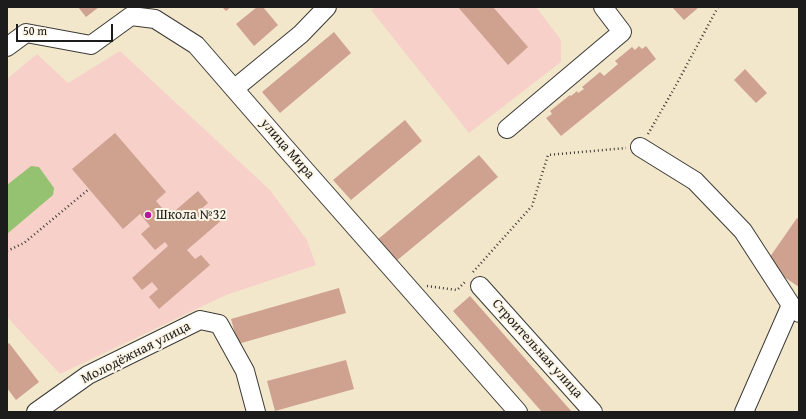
<!DOCTYPE html>
<meta charset="utf-8">
<style>
body{margin:0}
#map{position:relative;width:806px;height:419px;overflow:hidden;background:#f2e7cb;font-family:"Gentium Book Plus",serif}
canvas{display:block}
.frame{position:absolute;inset:0;border:8px solid #1c1c1c;pointer-events:none}
.scale{position:absolute;left:16px;top:24px;width:97px;height:18px;box-sizing:border-box;border:2px solid #1c1c1c;border-top:0;padding-left:5px;font-size:12px;line-height:14px;white-space:nowrap;color:#1c1c1c;-webkit-text-stroke:3px #fcf5e5;paint-order:stroke}
</style>
<div id="map">
<canvas width="806" height="419"></canvas>
<div class="frame"></div>
<div class="scale">50 m</div>
</div>
<script>
const c = document.querySelector('canvas').getContext('2d');
c.lineJoin = 'round';
function fill(path, color) { c.fillStyle = color; c.fill(path, 'evenodd'); }
function strokePath(path, color, width, dash) { c.strokeStyle = color; c.lineWidth = width; c.lineCap = dash ? 'butt' : 'round'; c.setLineDash(dash || []); c.stroke(path); }
function write(font, color, halo, rows, align = 'center') {
  c.font = font + ' "Gentium Book Plus",serif'; c.lineWidth = 4; c.setLineDash([]); c.textBaseline = 'middle'; c.strokeStyle = halo; c.fillStyle = color; for (const [text, x, y, turn = 0] of rows) {
    c.save(); c.translate(x, y); c.rotate((+turn || 0) * Math.PI / 180); c.textAlign = isNaN(turn) ? turn : align; if (halo) c.strokeText(text, 0, 0); c.fillText(text, 0, 0); c.restore();
  }
}
fill(new Path2D(`
 M 376,7 L 536,7 L 561,40 L 561,62 L 469,133 L 371,10 Z
 M 120,51 L 270,190 L 307,240 L 316,265 L 226,295 L 60,374 L 7,317 L 7,79 L 37,54 L 68,83 Z`), '#f7d0ca');
fill(new Path2D(`
 M 31,166 L 39,167 L 54,188 L 53,195 L 7,234 L 7,185 Z`), '#94c270');
fill(new Path2D(`
 M 78,7 L 99,7 L 86,17 Z
 M 222,7 L 231,7 L 226,11 Z
 M 257,7 L 263,7 L 278,25 L 254,46 L 236,24 Z
 M 458,7 L 493,7 L 528,47 L 508,65 Z
 M 672,7 L 699,7 L 684,20 Z
 M 334,32 L 351,53 L 280,113 L 262,92 Z
 M 639,46 L 642,49 L 646,46 L 656,59 L 561,136 L 546,118 L 552,114 L 550,111 L 570,95 L 571,96 L 577,91 L 578,93 L 584,89 L 582,87 L 600,72 L 604,76 L 618,64 L 615,61 L 632,47 L 635,50 Z
 M 745,69 L 767,93 L 756,103 L 734,80 Z
 M 405,120 L 422,141 L 351,200 L 333,180 Z
 M 115,133 L 166,192 L 156,201 L 169,216 L 198,191 L 208,203 L 200,210 L 208,219 L 217,212 L 223,219 L 187,250 L 195,259 L 201,255 L 210,265 L 159,309 L 149,297 L 158,289 L 152,282 L 142,290 L 132,278 L 168,246 L 165,242 L 155,250 L 141,234 L 150,226 L 140,214 L 123,229 L 72,169 Z
 M 479,155 L 498,177 L 395,262 L 377,240 Z
 M 797,218 L 799,220 L 799,287 L 765,264 Z
 M 339,288 L 346,313 L 238,344 L 231,319 Z
 M 470,296 L 572,412 L 542,412 L 453,311 Z
 M 9,343 L 39,382 L 16,400 L 7,388 L 7,345 Z
 M 346,360 L 354,389 L 275,411 L 267,381 Z`), '#cfa18f');
const minor = new Path2D(`
 M 7,47 L 26,33 L 91,45 L 131,16 L 155,19 L 196,45 L 282,144 L 518,412
 M 234,89 L 301,34 L 327,7
 M 507,129 L 622,32 L 603,7
 M 640,147 L 695,181 L 743,231 L 791,305
 M 480,286 L 593,412
 M 36,412 L 88,375 L 200,320 L 219,324 L 245,371 L 256,412
 M 744,412 L 791,305 L 799,313`);
strokePath(minor, '#3c3a36', 20);
strokePath(new Path2D(`
 M 648,134 L 675,87 L 718,7
 M 7,251 L 24,243 L 89,189
 M 473,272 L 532,206 L 548,155 L 626,148
 M 427,286 L 457,290 L 466,281`), '#3c3a36', 2.5, [1, 3]);
strokePath(minor, '#fff', 18);
for (const [x, y, r, color] of [
 [148,215,4,"#b5179e"]
]) { const dot = new Path2D(); dot.arc(x, y, r, 0, 2 * Math.PI); c.fillStyle = color; c.fill(dot); strokePath(dot, '#fcf5e5', 1.5); }
write('14px', '#1c1c1c', '#fcf5e5', [
 ["улица Мира",287,149,49],
 ["Строительная улица",537,349,48],
 ["Молодёжная улица",136,353,-27]
]);
write('14px', '#1c1c1c', '#fcf5e5', [
 ["Школа №32",156,215]
], 'left');
</script>
